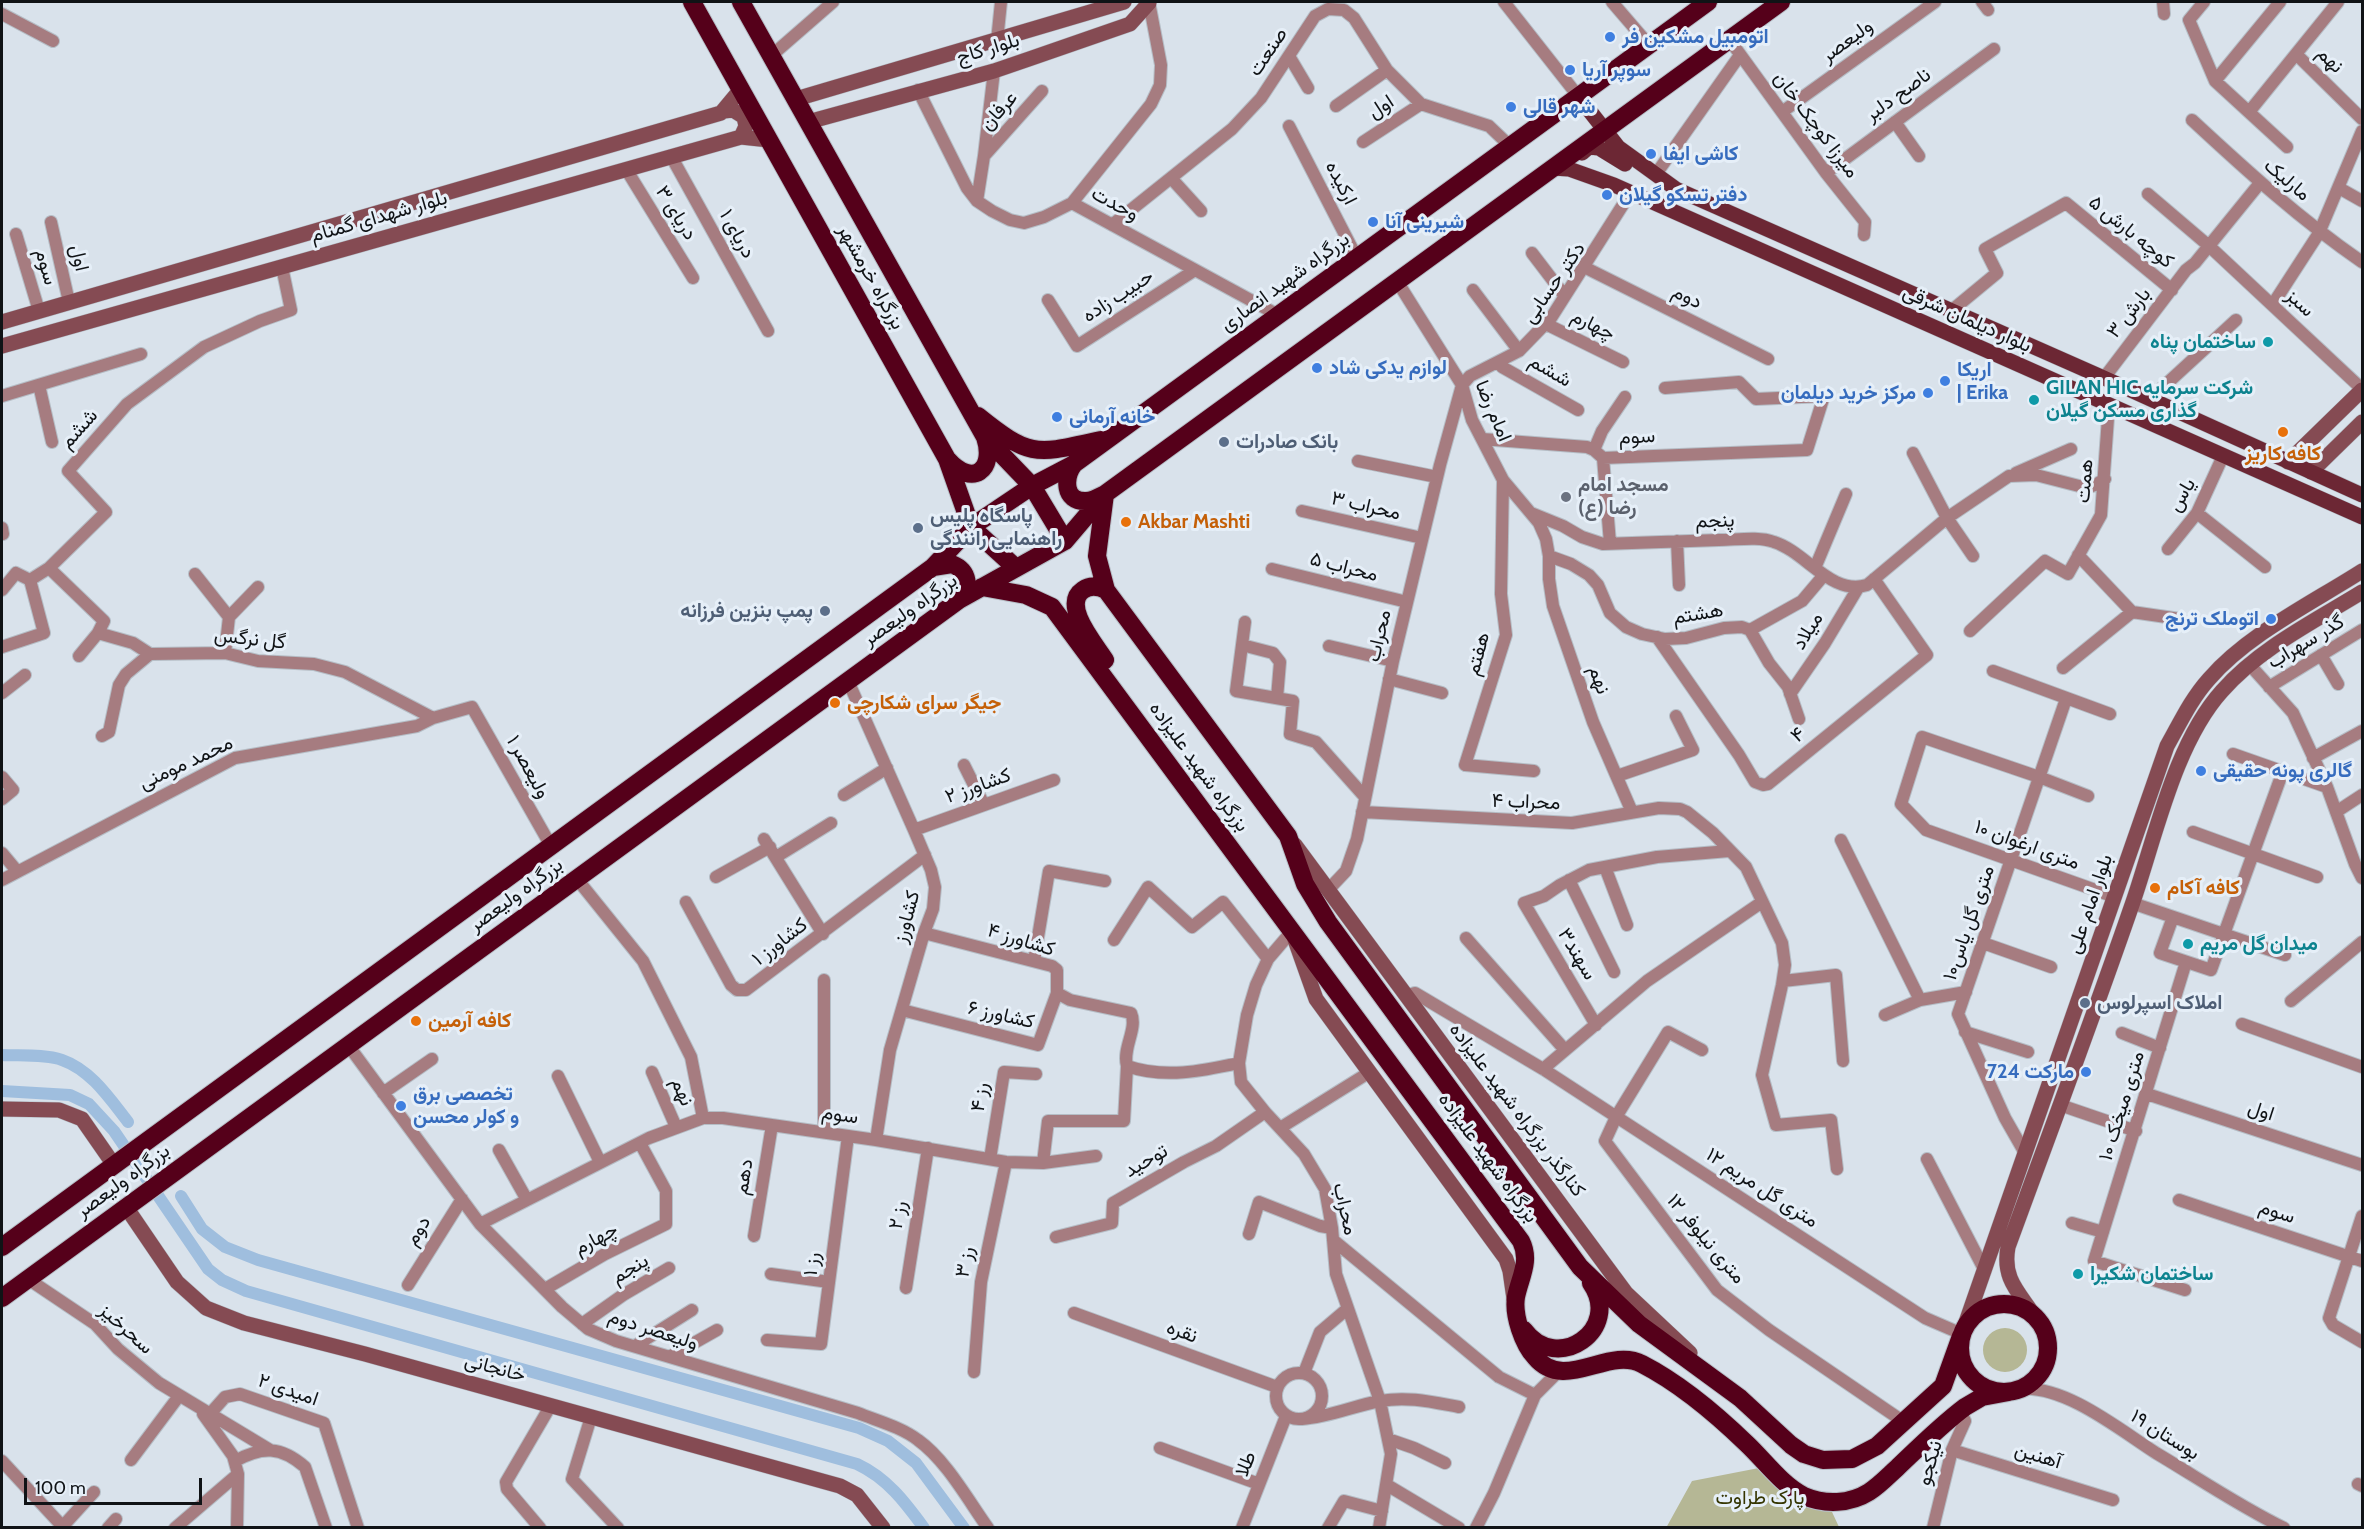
<!DOCTYPE html>
<meta charset="utf-8">
<style>
body{margin:0}
#map{position:relative;width:2364px;height:1529px;overflow:hidden;background:#d9e2eb;font-family:Cabin,sans-serif}
canvas{display:block}
.frame{position:absolute;inset:0;border:3px solid #101316;pointer-events:none}
.scale{position:absolute;left:24px;top:1478px;width:178px;height:27px;box-sizing:border-box;border:3px solid #101316;border-top:0;padding-left:8px;font-size:18px;line-height:21px;white-space:nowrap;color:#101316;-webkit-text-stroke:4px #e6eff8;paint-order:stroke}
</style>
<div id="map">
<canvas width="2364" height="1529"></canvas>
<div class="frame"></div>
<div class="scale">100 m</div>
</div>
<script>
const c = document.querySelector('canvas').getContext('2d');
c.lineJoin = 'round';
function fill(path, color) { c.fillStyle = color; c.fill(path, 'evenodd'); }
function strokePath(path, color, width, dash) { c.strokeStyle = color; c.lineWidth = width; c.lineCap = dash ? 'butt' : 'round'; c.setLineDash(dash || []); c.stroke(path); }
function write(font, color, halo, rows, align = 'center') {
  c.font = font + ' Cabin,Vazirmatn,sans-serif'; c.lineWidth = 6; c.setLineDash([]); c.textBaseline = 'middle'; c.strokeStyle = halo; c.fillStyle = color; for (const [text, x, y, turn = 0] of rows) {
    c.save(); c.translate(x, y); c.rotate((+turn || 0) * Math.PI / 180); c.textAlign = isNaN(turn) ? turn : align; if (halo) c.strokeText(text, 0, 0); c.fillText(text, 0, 0); c.restore();
  }
}
fill(new Path2D(`
 M1983 1350a22 22 0 1 1 44 0a22 22 0 1 1-44 0Z
 M 1764,1467 L 1826,1499 L 1839,1527 L 1666,1528 L 1692,1481 Z`), '#b5b795');
strokePath(new Path2D(`
 M 2,1055 C 20,1056 44,1054 62,1060 C 91,1070 110,1099 128,1122
 M 2,1091 L 70,1095 L 89,1104 L 114,1131 L 208,1269 L 222,1280 L 246,1291 L 857,1464 C 887,1478 905,1502 924,1528
 M 181,1196 L 202,1229 L 225,1247 L 258,1260 L 859,1428 L 888,1441 L 916,1463 L 964,1528`), '#9fbede', 12);
const street = new Path2D(`
 M 1504,2 L 1578,96
 M 1612,2 L 1649,45
 M 1982,2 L 1988,10
 M 2163,2 L 2164,14
 M 2204,2 L 2189,20 L 2215,81 L 2287,147
 M 2,14 L 53,41
 M 1729,39 L 1826,173 L 1865,222 L 1864,235
 M 997,41 L 1001,2
 M 2296,54 L 2362,119
 M 771,56 L 833,2
 M 1289,56 L 1308,88
 M 2215,81 L 2280,2
 M 918,90 L 967,188 L 977,201 L 992,211 L 1010,220 L 1024,223 L 1044,217 L 1072,203 L 1151,104 L 1160,85 L 1161,65 L 1149,2
 M 1336,106 L 1387,70
 M 1782,112 L 1935,2
 M 2249,112 L 2338,2
 M 2192,120 C 2247,171 2301,220 2362,262
 M 1895,122 L 1919,156
 M 1289,126 L 1357,258
 M 1363,142 L 1421,104
 M 671,156 L 768,331
 M 984,156 L 1042,91
 M 626,169 L 693,278
 M 1826,173 L 1994,49
 M 1656,174 L 1740,55
 M 1171,178 L 1201,211
 M 2339,188 L 2362,201
 M 2148,194 L 2209,246 L 2362,389
 M 977,201 L 984,156 L 994,71
 M 1072,203 L 1278,315
 M 51,222 L 69,302
 M 1112,225 L 1232,129 L 1261,98 L 1315,16 L 1328,9 L 1344,10 L 1354,18 L 1387,70 L 1421,104 L 1489,126 L 1510,146
 M 16,234 L 39,311
 M 1532,253 L 1564,295
 M 1588,269 L 1768,359
 M 1397,281 L 1462,385 L 1472,420 L 1503,480 L 1539,523 L 1546,539 L 1549,556 L 1549,579 L 1553,606 L 1593,722 L 1632,812
 M 1473,290 L 1519,351
 M 1048,300 L 1077,346 L 1195,270
 M 2273,304 L 2319,233 L 2362,131
 M 1951,311 L 1997,273 L 1985,249 L 2066,203 L 2172,290
 M 1546,324 L 1623,362
 M 1502,367 L 1578,410
 M 2104,378 L 2186,270 L 2195,263 L 2260,183
 M 39,385 L 52,442
 M 2,396 L 141,354
 M 2150,399 L 2236,320
 M 1482,439 L 1587,447 L 1594,450 L 1603,458 L 1807,450 L 1824,396 L 1756,399 L 1739,382 L 1665,388
 M 1594,450 L 1602,431 L 1625,397
 M 1913,453 L 1947,518 L 1973,556
 M 1603,458 L 1610,543
 M 1358,461 L 1437,477
 M 2016,473 L 2071,449
 M 1503,480 L 1501,594 L 1506,635 L 1465,765 L 1534,771
 M 1302,511 L 1422,538
 M 1531,513 L 1563,526 L 1582,537 L 1603,544 C 1642,543 1680,541 1719,540 C 1736,540 1758,536 1774,542 C 1806,552 1831,596 1867,585 L 1947,518 L 2009,476 L 2036,475 L 2087,488 L 2095,485 L 2105,479
 M 2197,513 L 2265,567
 M 2,528 L 3,534
 M 1677,541 L 1679,585
 M 2168,549 L 2197,513 L 2223,456
 M 2078,555 L 2132,612
 M 1549,556 L 1571,564 L 1589,575 L 1598,585 L 1610,613 L 1626,627 L 1642,634 L 1665,639 L 1686,638 L 1724,628 L 1742,627 L 1750,630 L 1769,663 L 1788,687 L 1799,719
 M 1815,568 L 1846,494
 M 1272,569 L 1407,602
 M 195,574 L 229,617 L 225,653
 M 2,590 L 16,573 L 30,580
 M 229,617 L 258,587
 M 1245,622 L 1236,691 L 1293,701 L 1290,734 L 1316,742 L 1365,797
 M 1750,630 L 1802,601 L 1824,575
 M 1970,631 L 2045,561 L 2068,574 L 2101,515 L 2109,404
 M 1657,637 L 1739,755 L 1755,782 L 1763,785 L 1768,784 L 1927,655 L 1874,579
 M 1242,645 L 1273,653 L 1280,662 L 1277,698
 M 1329,646 L 1393,661
 M 2,647 L 44,633 L 30,580 L 49,568
 M 150,654 L 133,643 L 98,633 L 104,621 L 49,568 L 106,512 L 68,471 L 127,404 L 204,347 L 260,321 L 291,310 L 282,267
 M 2321,655 L 2338,684
 M 79,656 L 98,633
 M 2249,664 L 2293,713 L 2327,787 L 2355,864 L 2362,878
 M 2063,668 L 2132,612 L 2180,619
 M 1993,671 L 2110,714
 M 1389,679 L 1442,693
 M 848,681 L 914,830 L 931,870 L 935,887 L 933,909 L 924,933 L 890,1050 L 876,1140
 M 2269,687 L 2362,630
 M 2,693 L 25,675
 M 1790,694 L 1825,643 L 1858,588
 M 102,736 L 109,732 L 119,685 L 126,674 L 150,654 L 225,653 L 258,661 L 314,664 L 345,672 L 433,718
 M 2233,754 L 2327,787
 M 2313,758 L 2362,731
 M 964,765 L 984,805
 M 1617,776 L 1693,750 L 1676,716
 M 2,777 L 13,790 L 2,799
 M 844,795 L 887,768
 M 2088,796 L 2039,777 L 1922,737 L 1901,804 L 1926,830 L 2115,897
 M 1362,812 L 1572,823 L 1659,808 L 1680,809 L 1687,812 L 1713,833 L 1746,867 L 1782,943 L 1785,965 L 1782,985 L 1762,1075 L 1776,1125 L 1831,1120 L 1837,1169
 M 2336,812 L 2362,795
 M 914,830 L 1054,780
 M 2193,832 L 2317,877
 M 764,839 L 823,934
 M 1841,840 L 1920,1000
 M 2,853 L 17,871
 M 776,857 L 831,823
 M 1605,867 L 1627,925
 M 716,877 L 770,847
 M 577,879 L 643,961 L 691,1057 L 703,1118
 M 2,880 L 235,758 L 417,726 L 433,718 L 472,707 L 551,846
 M 1569,880 L 1614,972
 M 1328,890 L 1346,871 L 1357,839 L 1393,661 L 1440,465 L 1462,385 L 1470,376 L 1519,351 L 1551,318 L 1631,192
 M 686,902 L 731,985 L 737,990 L 746,990 L 925,855
 M 2132,903 L 2285,955
 M 2173,917 L 2160,953 L 2211,970 L 2283,771
 M 1292,931 L 1268,959 L 1256,985 L 1247,1015 L 1239,1063 L 1241,1082 L 1265,1112 L 1304,1154 L 1325,1189 L 1332,1228 L 1336,1274 L 1380,1401 L 1391,1454 L 1379,1528
 M 924,933 L 1052,966 L 1057,970 L 1057,993 L 1070,1000 L 1131,1013 C 1138,1029 1122,1048 1127,1066 C 1164,1079 1202,1071 1239,1063
 M 1466,938 L 1565,1050
 M 1114,940 L 1148,887 L 1192,927 L 1223,902 L 1268,959
 M 1983,943 L 2051,967
 M 1034,961 L 1049,871 L 1105,881
 M 1783,981 L 1836,975 L 1843,1061
 M 1406,996 L 1415,993 L 1543,1069 L 1925,1318 L 1962,1334
 M 2291,1001 L 2362,942
 M 902,1010 L 1038,1045 L 1057,993
 M 1885,1015 L 1920,1000 L 1966,992
 M 2242,1024 L 2362,1067
 M 1596,1025 L 1524,903 L 1544,896 L 1560,885 L 1589,870 L 1657,857 L 1729,851
 M 1965,1032 L 2028,1052
 M 2122,1033 L 2160,1048
 M 348,1045 L 480,1224 L 562,1307 L 588,1329 L 616,1341 L 858,1413 C 878,1421 901,1427 918,1440 C 946,1460 968,1500 988,1528
 M 1702,1050 L 1668,1032 L 1616,1117 L 1605,1141 L 1717,1290 L 1769,1330 L 1904,1422
 M 1543,1069 L 1647,981 L 1762,902
 M 652,1072 L 676,1127
 M 558,1076 L 600,1162
 M 383,1093 L 432,1059
 M 2147,1094 L 2362,1165
 M 2060,1105 L 2136,1131
 M 1280,1128 L 1365,1075
 M 824,1132 L 824,980
 M 499,1150 L 527,1200
 M 2025,1153 L 2005,1118 L 1958,1014 L 2066,699
 M 990,1159 L 1004,1072 L 1036,1074
 M 1927,1159 L 1985,1271
 M 1043,1163 L 1096,1156
 M 2179,1200 L 2362,1261
 M 2362,1216 L 2329,1318 L 2333,1325 L 2362,1342
 M 2072,1223 L 2103,1232
 M 480,1224 L 649,1138 L 703,1118 L 723,1118 L 876,1140 L 1006,1162 L 1043,1163 L 1048,1121 L 1124,1121 L 1127,1066
 M 1249,1234 L 1259,1202 L 1320,1226 L 1332,1228
 M 754,1236 L 772,1125
 M 1056,1237 L 1112,1223 L 1113,1203 L 1184,1162 L 1216,1146 L 1265,1112
 M 1333,1240 L 1499,1377 L 1535,1395
 M 771,1274 L 829,1282
 M 28,1279 L 95,1324 L 118,1349 L 159,1383 L 270,1450
 M 408,1285 L 462,1199
 M 906,1288 L 928,1148
 M 545,1289 L 605,1254 L 666,1224 L 666,1191 L 640,1143
 M 2185,1290 L 2094,1261 L 2186,962
 M 1074,1313 L 1277,1387
 M 582,1324 L 623,1295 L 669,1268
 M 767,1340 L 821,1344 L 848,1136
 M 635,1346 L 692,1310
 M 671,1356 L 717,1330
 M 974,1372 L 981,1282 L 1006,1162
 M1276 1396a23 23 0 1 1 46 0a23 23 0 1 1-46 0Z
 M 1304,1373 L 1320,1332 L 1347,1309
 M 2021,1389 C 2065,1385 2120,1430 2156,1453 C 2198,1478 2239,1506 2284,1528
 M 203,1414 L 233,1456 L 238,1474 L 237,1528
 M 209,1415 L 225,1397 L 240,1394 L 324,1423 L 358,1528
 M 591,1417 L 572,1479 L 618,1528
 M 1302,1419 C 1330,1417 1353,1406 1380,1401 C 1408,1396 1432,1402 1459,1407
 M 1388,1439 L 1414,1448 L 1445,1463
 M 1160,1448 L 1259,1484
 M 1952,1450 L 2113,1500
 M 131,1460 L 179,1396
 M 2,1461 L 64,1528
 M 235,1461 C 262,1446 281,1446 305,1467 L 326,1528
 M 2358,1484 L 2362,1486
 M 1387,1485 L 1459,1528
 M 63,1526 L 94,1492
 M 108,1528 L 116,1519
 M 175,1528 L 238,1474
 M 540,1528 L 507,1489 L 506,1482 L 551,1405
 M 1242,1528 L 1286,1416
 M 1328,1528 L 1344,1501 L 1382,1511
 M 1476,1528 L 1494,1493 L 1535,1395 L 1559,1371
 M 1933,1528 L 1952,1450 L 1965,1421 L 1960,1411`);
const secondary = new Path2D(`
 M 796,99 L 1124,2
 M 724,111 L 733,110 L 744,117 L 746,126 L 741,137
 M 808,122 L 994,71 L 1029,59 L 1130,24 L 1149,3
 M 2,322 L 721,113 L 741,89
 M 2,346 L 741,137 L 769,140
 M 2288,462 L 2362,390
 M 2311,472 L 2362,422
 M 1295,845 L 1626,1293 L 1690,1353
 M 1295,940 L 1316,999 L 1506,1259 L 1510,1271 L 1514,1299
 M 2,1109 L 59,1110 L 82,1119 L 114,1165
 M 126,1207 L 177,1282 L 206,1308 L 244,1323 L 365,1354 L 840,1486 L 857,1495 L 883,1528
 M 2035,1317 C 2019,1292 2002,1279 2008,1247 C 2050,1132 2093,1018 2133,902 C 2156,835 2175,743 2222,691 C 2260,648 2315,621 2362,592
 M 1964,1328 L 2167,746 C 2180,723 2191,699 2209,679 C 2248,634 2312,603 2362,571`);
const primary = new Path2D(`
 M 1578,96 L 1618,147 L 1676,189 L 2104,378 L 2362,495
 M 1582,153 L 1589,147 L 1599,148 L 1625,164
 M 1552,168 L 1569,169 L 1614,185 L 2362,517`);
const highway = new Path2D(`
 M 692,2 L 947,459 L 971,527 L 1016,568
 M 741,2 L 985,437 L 1032,486 L 1065,541
 M 978,416 C 1031,459 1037,454 1101,440
 M 948,460 C 972,487 996,471 985,437
 M 1074,464 C 1064,477 1063,502 1086,501 C 1093,501 1099,497 1105,494
 M 1105,494 L 1097,556 L 1106,590 L 1288,836 L 1305,884 L 1328,922 L 1580,1267 L 1639,1324 L 1740,1398 L 1791,1445 L 1804,1454 L 1823,1460 L 1852,1459 L 1877,1446 L 1943,1386 L 1961,1336
 M 933,567 L 952,564 C 969,571 971,588 959,600
 M 982,587 L 1026,595 L 1052,607 L 1521,1241 C 1531,1261 1520,1277 1516,1297 C 1513,1315 1523,1344 1535,1357 C 1565,1393 1608,1346 1642,1364 C 1681,1384 1716,1414 1747,1444 C 1765,1461 1782,1485 1804,1496 C 1825,1505 1850,1504 1869,1492 C 1880,1485 1888,1476 1897,1468 C 1919,1447 1941,1425 1965,1407 L 1982,1397 L 2009,1392
 M 1105,660 C 1095,644 1061,605 1083,590 C 1090,585 1098,586 1106,590
 M 2,1247 L 933,567 L 971,527 L 1032,486 L 1074,464 L 1708,2
 M 2,1298 L 959,600 L 1065,541 L 1105,494 L 1781,2
 M1960 1348a44 44 0 1 1 88 0a44 44 0 1 1-88 0Z
 M 1524,1330 C 1557,1375 1623,1329 1591,1283`);
strokePath(street, '#b5bdc5', 14);
strokePath(secondary, '#b5bdc5', 16);
strokePath(primary, '#b5bdc5', 16);
strokePath(highway, '#b5bdc5', 20);
strokePath(street, '#a67c80', 12);
strokePath(secondary, '#854b53', 15);
strokePath(primary, '#6c2734', 15);
strokePath(highway, '#55001a', 18);
for (const [x, y, r, color] of [
 [1610,37,6,"#3f7fe0"],
 [1570,70,6,"#3f7fe0"],
 [1511,107,6,"#3f7fe0"],
 [1651,154,6,"#3f7fe0"],
 [1607,195,6,"#3f7fe0"],
 [1373,222,6,"#3f7fe0"],
 [2268,342,6,"#0f9aa8"],
 [1317,368,6,"#3f7fe0"],
 [1945,381,6,"#3f7fe0"],
 [1928,393,6,"#3f7fe0"],
 [2034,400,6,"#0f9aa8"],
 [1057,417,6,"#3f7fe0"],
 [2283,432,6,"#e8710a"],
 [1224,442,6,"#5c6f8a"],
 [1566,497,6,"#6b7280"],
 [1126,522,6,"#e8710a"],
 [918,528,6,"#5c6f8a"],
 [825,611,6,"#5c6f8a"],
 [2271,619,6,"#3f7fe0"],
 [835,703,6,"#e8710a"],
 [2201,771,6,"#3f7fe0"],
 [2155,888,6,"#e8710a"],
 [2188,944,6,"#0f9aa8"],
 [2085,1003,6,"#5c6f8a"],
 [416,1021,6,"#e8710a"],
 [2086,1072,6,"#3f7fe0"],
 [401,1106,6,"#3f7fe0"],
 [2078,1274,6,"#0f9aa8"]
]) { const dot = new Path2D(); dot.arc(x, y, r, 0, 2 * Math.PI); c.fillStyle = color; c.fill(dot); strokePath(dot, '#e6eff8', 2); }
write('bold 20px', '#366cbe', '#e6eff8', [
 ["اتومبیل مشکین فر",1622,37],
 ["سوپر آریا",1582,70],
 ["شهر قالی",1523,107],
 ["کاشی ایفا",1663,154],
 ["دفتر تسکو گیلان",1619,195],
 ["شیرینی آنا",1385,222],
 ["لوازم یدکی شاد",1329,368],
 ["اریکا",1957,370],
 ["| Erika",1957,393],
 ["مرکز خرید دیلمان",1916,393,"right"],
 ["خانه آرمانی",1069,417],
 ["اتوملک ترنج",2259,619,"right"],
 ["گالری پونه حقیقی",2213,771],
 ["مارکت 724",2074,1072,"right"],
 ["تخصصی برق",413,1094],
 ["و کولر محسن",413,1117]
], 'left');
write('20px', '#101316', '#e6eff8', [
 ["ولیعصر",1847,41,-36],
 ["بلوار کاج",988,49,-17],
 ["صنعت",1268,52,-56],
 ["نهم",2330,60,44],
 ["ناصح دلبر",1898,95,-36],
 ["اول",1381,107,-33],
 ["عرفان",999,111,-48],
 ["میرزا کوچک خان",1816,125,53],
 ["مارلیک",2287,180,40],
 ["ارکیده",1341,183,63],
 ["وحدت",1115,204,29],
 ["دریای ۳",676,213,58],
 ["بلوار شهدای گمنام",379,217,-16],
 ["کوچه بارش ۵",2131,232,39],
 ["دریای ۱",737,234,61],
 ["اول",79,258,77],
 ["سوم",46,267,74],
 ["بزرگراه خرمشهر",871,277,61],
 ["بزرگراه شهید انصاری",1285,282,-36],
 ["دکتر حسابی",1554,283,-55],
 ["حبیب زاده",1118,296,-33],
 ["دوم",1687,297,26],
 ["سبز",2300,303,43],
 ["بارش ۳",2129,313,-52],
 ["بلوار دیلمان شرقی",1967,319,24],
 ["چهارم",1593,325,26],
 ["ششم",1550,371,30],
 ["امام رضا",1493,411,67],
 ["ششم",79,429,-48],
 ["سوم",1637,437,-3],
 ["همت",2085,481,-85],
 ["یاس",2182,495,-60],
 ["محراب ۳",1366,506,13],
 ["پنجم",1715,521,-2],
 ["محراب ۵",1344,567,14],
 ["بزرگراه ولیعصر",910,610,-35],
 ["هشتم",1698,614,-9],
 ["میلاد",1808,631,-58],
 ["محراب",1379,636,-77],
 ["گل نرگس",250,639,6],
 ["گذر سهراب",2306,642,-31],
 ["هفتم",1478,654,-75],
 ["نهم",1599,680,71],
 ["۴",1798,735,-39],
 ["محمد مومنی",186,763,-25],
 ["ولیعصر ۱",528,767,61],
 ["بزرگراه شهید علیزاده",1199,767,54],
 ["کشاورز ۲",978,786,-20],
 ["محراب ۴",1526,802,2],
 ["۱۰ متری ارغوان",2027,845,20],
 ["بزرگراه ولیعصر",516,895,-36],
 ["بلوار امام علی",2090,904,-71],
 ["کشاورز",907,917,-75],
 ["۱۰متری گل یاس",1969,923,-71],
 ["کشاورز ۴",1021,940,17],
 ["کشاورز ۱",780,942,-38],
 ["سهند۳",1577,954,59],
 ["کشاورز ۶",1001,1015,13],
 ["نهم",682,1092,67],
 ["رز ۴",980,1097,-81],
 ["۱۰ متری میخک",2122,1106,-73],
 ["کنارگذر بزرگراه شهید علیزاده",1517,1110,53],
 ["اول",2261,1111,18],
 ["سوم",840,1115,8],
 ["بزرگراه شهید علیزاده",1488,1158,54],
 ["توحید",1146,1161,-30],
 ["دهم",744,1177,-81],
 ["بزرگراه ولیعصر",123,1181,-36],
 ["۱۲ متری گل مریم",1762,1188,33],
 ["محراب",1345,1209,77],
 ["سوم",2277,1212,18],
 ["رز ۲",898,1215,-81],
 ["دوم",418,1231,-58],
 ["چهارم",596,1239,-28],
 ["۱۲ متری نیلوفر",1706,1239,50],
 ["رز ۳",965,1262,-80],
 ["رز ۱",812,1264,-83],
 ["پنجم",630,1269,-31],
 ["سحرخیز",126,1329,42],
 ["ولیعصر دوم",653,1330,18],
 ["نقره",1182,1332,20],
 ["خانجانی",495,1368,15],
 ["امیدی ۲",288,1390,19],
 ["بوستان ۱۹",2165,1435,32],
 ["آهنین",2038,1456,17],
 ["نیکجو",1930,1463,-74],
 ["طلا",1246,1464,-68]
]);
write('bold 20px', '#0d838f', '#e6eff8', [
 ["ساختمان پناه",2256,342,"right"],
 ["GILAN HIC شرکت سرمایه",2046,388],
 ["گذاری مسکن گیلان",2046,411],
 ["میدان گل مریم",2200,944],
 ["ساختمان شکیرا",2090,1274]
], 'left');
write('bold 20px', '#4e5e75', '#e6eff8', [
 ["بانک صادرات",1236,442],
 ["پاسگاه پلیس",930,516],
 ["راهنمایی رانندگی",930,539],
 ["پمپ بنزین فرزانه",813,611,"right"],
 ["املاک اسپرلوس",2097,1003]
], 'left');
write('bold 20px', '#c56008', '#e6eff8', [
 ["کافه کاریز",2283,454,"center"],
 ["Akbar Mashti",1138,522],
 ["جیگر سرای شکارچی",847,703],
 ["کافه آکام",2167,888],
 ["کافه آرمین",428,1021]
], 'left');
write('bold 20px', '#5b616d', '#e6eff8', [
 ["مسجد امام",1578,485],
 ["رضا (ع)",1578,508]
], 'left');
write('20px', '#343501', '#e6eff8', [
 ["پارک طراوت",1760,1498]
]);
</script>
